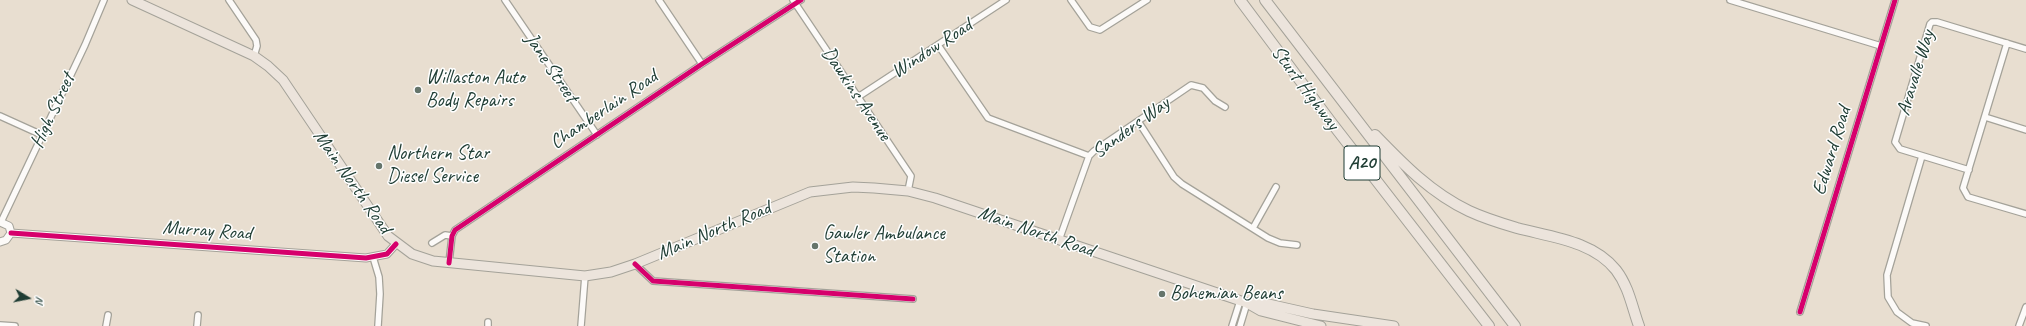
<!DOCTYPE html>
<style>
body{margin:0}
#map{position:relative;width:2026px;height:326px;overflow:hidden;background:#e8ded0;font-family:Caveat,sans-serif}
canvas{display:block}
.north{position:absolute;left:8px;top:278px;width:40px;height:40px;-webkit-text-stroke:3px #fff;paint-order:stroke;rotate:100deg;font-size:11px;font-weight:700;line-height:16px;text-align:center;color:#1f3d34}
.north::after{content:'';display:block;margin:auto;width:14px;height:18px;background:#1f3d34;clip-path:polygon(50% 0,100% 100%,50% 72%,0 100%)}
</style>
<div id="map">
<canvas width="2026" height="326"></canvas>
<div class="north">N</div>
</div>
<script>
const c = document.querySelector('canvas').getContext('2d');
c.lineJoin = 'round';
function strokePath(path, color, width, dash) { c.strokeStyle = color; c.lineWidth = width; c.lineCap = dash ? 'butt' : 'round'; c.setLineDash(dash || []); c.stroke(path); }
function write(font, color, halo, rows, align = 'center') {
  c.font = font + ' Caveat,sans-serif'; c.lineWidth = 3; c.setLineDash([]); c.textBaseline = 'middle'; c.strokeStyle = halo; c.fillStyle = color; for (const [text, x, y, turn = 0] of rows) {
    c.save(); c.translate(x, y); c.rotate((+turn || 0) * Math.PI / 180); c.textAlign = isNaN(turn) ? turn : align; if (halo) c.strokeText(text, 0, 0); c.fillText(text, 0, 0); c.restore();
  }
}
const minor = new Path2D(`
 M 229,0 L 256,40 L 257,46 L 254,56
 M 505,0 L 597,135
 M 659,0 L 702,64
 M 793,0 L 911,176 L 908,191
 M 1071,0 L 1090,27 L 1100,30 L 1147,0
 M 1730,0 L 1881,46
 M 2007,43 L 1963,188 L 1968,197 L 2026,214
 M 938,45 L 988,118 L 1089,156
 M 858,97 L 1006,0
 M 0,116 L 42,135
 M 1985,117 L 2026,130
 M 1138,121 L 1174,177 L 1182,184 L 1268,238 L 1280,243 L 1297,245
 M 1922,156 L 1887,275 L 1888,297 L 1897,312 L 1912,323 L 1926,326
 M 1969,170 L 1900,149 L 1895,142 L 1930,24 L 1932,22 L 1937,22 L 2026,49
 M 1,222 L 85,45 L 104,0
 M 1253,228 L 1276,187
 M 1059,240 L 1089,156 L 1094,151 L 1191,85 L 1203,88 L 1215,101 L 1225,107
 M 432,243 L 445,235 L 452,236
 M 373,257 L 379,277 L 380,294 L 378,326
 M 449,263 L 452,236 L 455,230 L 702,64 L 801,0
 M 635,264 L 653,281 L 913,299
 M 1800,312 L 1895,0
 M 0,325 L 15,326
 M 106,326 L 108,315
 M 197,326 L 198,315
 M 488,326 L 488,322
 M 581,326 L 585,276
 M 1232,326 L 1240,301
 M 1240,326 L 1247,303
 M 2019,326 L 2026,307`);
const tertiary = new Path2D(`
 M 0,222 L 9,226 L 11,233 L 6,240 L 0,242
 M 11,233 L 366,258 L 387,254 L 396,244`);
const primary = new Path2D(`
 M 132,0 L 254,56 L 268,66 L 283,80 L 388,236 L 412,254 L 433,261 L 585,276 L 611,272 L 635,264 L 810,192 L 853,187 L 874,188 L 908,191 L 935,198 L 1247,303 L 1261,311 L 1321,326
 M 1248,303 L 1264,303 L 1313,314 L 1394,326`);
const motorway = new Path2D(`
 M 1240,0 L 1331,122 L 1489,326
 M 1265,0 L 1515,326
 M 1375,135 C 1403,164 1431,193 1469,211 C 1484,218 1500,223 1517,228 C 1551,237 1593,241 1616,270 C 1629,287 1632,307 1639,326`);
strokePath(minor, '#a4a299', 8);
strokePath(tertiary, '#a4a299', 9);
strokePath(primary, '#a4a299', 11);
strokePath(motorway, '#a4a299', 12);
strokePath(minor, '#fcfaf8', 5.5);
strokePath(tertiary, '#fcfaf8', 7);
strokePath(primary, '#ece4dc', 9);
strokePath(motorway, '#ece4dc', 10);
strokePath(new Path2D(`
 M 11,233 L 366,258 L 387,254 L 396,244
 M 449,263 L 452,236 L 455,230 L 702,64 L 801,0
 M 635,264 L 653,281 L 913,299
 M 1800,312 L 1895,0`), '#d6006c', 5);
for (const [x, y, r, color] of [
 [418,90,4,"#65756b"],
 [379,166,4,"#65756b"],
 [815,246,4,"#65756b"],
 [1162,294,4,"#65756b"]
]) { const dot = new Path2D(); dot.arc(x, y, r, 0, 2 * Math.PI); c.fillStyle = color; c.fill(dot); strokePath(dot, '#fff', 1.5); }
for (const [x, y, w] of [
 [1362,163,36]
]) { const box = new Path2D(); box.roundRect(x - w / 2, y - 17, w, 34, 3); c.fillStyle = '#fff'; c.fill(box); strokePath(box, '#1f3d34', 1); }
write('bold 19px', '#1f3d34', null, [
 ["A20",1362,163]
]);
write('20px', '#1f3d34', '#fff', [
 ["Window Road",932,49,-33],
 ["Jane Street",551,68,56],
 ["Aravalle Way",1916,73,-73],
 ["Sturt Highway",1305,88,53],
 ["Dawkins Avenue",856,94,56],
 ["Chamberlain Road",604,110,-34],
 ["High Street",53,111,-65],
 ["Sanders Way",1131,128,-36],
 ["Edward Road",1832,151,-73],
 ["Main North Road",352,182,55],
 ["Murray Road",207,231,4],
 ["Main North Road",714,231,-23],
 ["Main North Road",1036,232,19]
]);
write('20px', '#1f3d34', '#fff', [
 ["Willaston Auto",426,78],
 ["Body Repairs",426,101],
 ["Northern Star",387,154],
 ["Diesel Service",387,177],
 ["Gawler Ambulance",823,234],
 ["Station",823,257],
 ["Bohemian Beans",1170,294]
], 'left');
</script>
